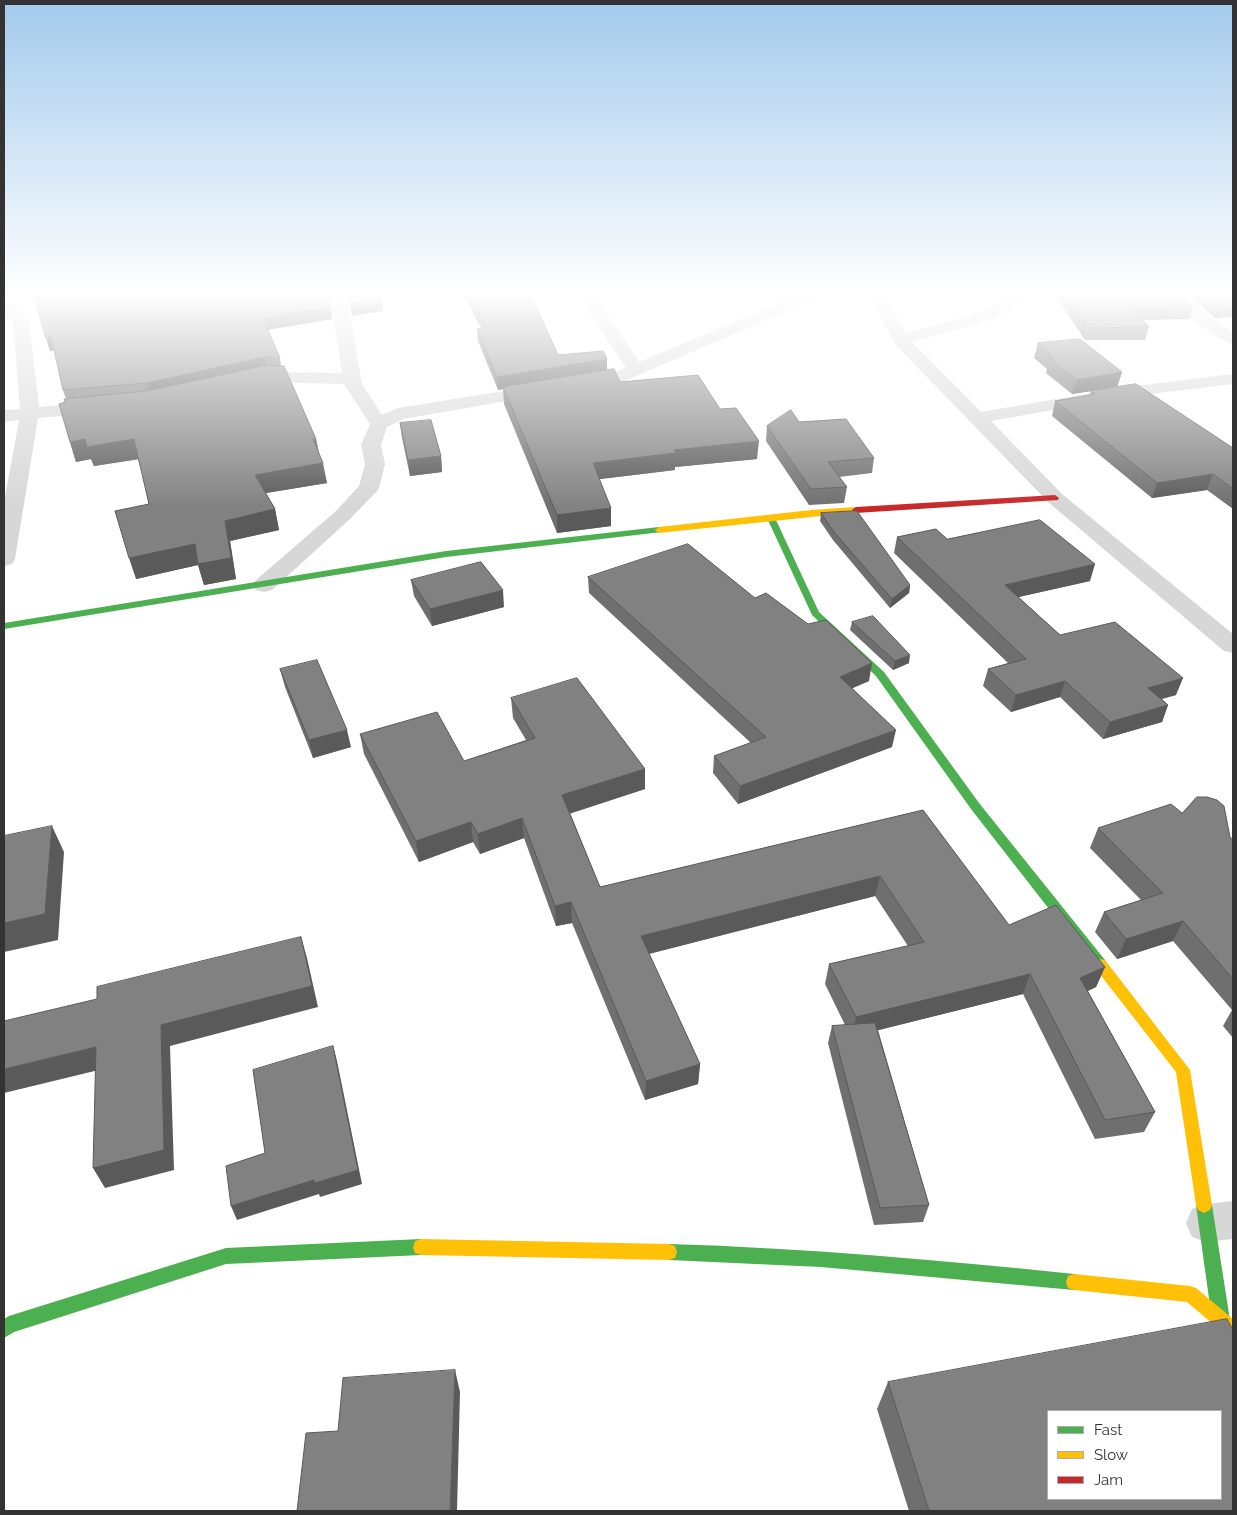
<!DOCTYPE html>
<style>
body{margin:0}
#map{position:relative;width:1237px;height:1515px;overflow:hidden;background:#fff;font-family:Raleway,sans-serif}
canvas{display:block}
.frame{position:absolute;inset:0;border:5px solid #333;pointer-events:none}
.legend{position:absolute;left:1047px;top:1410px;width:175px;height:90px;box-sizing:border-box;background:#fff;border:1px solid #adadad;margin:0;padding:6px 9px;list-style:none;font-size:15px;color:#333}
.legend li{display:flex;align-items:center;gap:10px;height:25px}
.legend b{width:25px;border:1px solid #adadad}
</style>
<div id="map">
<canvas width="1237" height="1515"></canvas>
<div class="frame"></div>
<ul class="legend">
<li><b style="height:6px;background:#4caf50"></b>Fast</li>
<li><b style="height:6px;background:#ffc107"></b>Slow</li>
<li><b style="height:6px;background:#c62828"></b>Jam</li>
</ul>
</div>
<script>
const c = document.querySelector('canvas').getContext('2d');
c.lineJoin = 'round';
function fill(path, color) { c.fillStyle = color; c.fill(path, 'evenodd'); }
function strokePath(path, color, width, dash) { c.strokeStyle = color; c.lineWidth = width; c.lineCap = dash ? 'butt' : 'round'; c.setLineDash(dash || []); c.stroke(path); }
fill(new Path2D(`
 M 330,295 L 346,295 L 362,384 L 382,415 L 398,408 L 541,385 L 547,386 L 550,390 L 547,394 L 541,395 L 403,419 L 387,427 L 381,445 L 385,464 L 379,488 L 376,492 L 350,519 L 272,590 L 264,592 L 256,590 L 252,585 L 256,580 L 336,511 L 359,486 L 365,464 L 361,445 L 370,424 L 344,384 L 268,382 L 252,385 L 246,384 L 243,380 L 246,376 L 268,372 L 342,373 Z
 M 574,295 L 591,295 L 598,301 L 639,362 L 780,303 L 806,295 L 832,295 L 830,298 L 792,309 L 622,382 L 581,389 L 575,388 L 572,384 L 575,380 L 612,373 L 626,368 L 586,307 Z
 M 869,295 L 885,295 L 906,333 L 980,313 L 1014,295 L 1034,295 L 1032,298 L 992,319 L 912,342 L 981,412 L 1126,387 L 1233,374 L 1233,384 L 1126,397 L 991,421 L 1062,494 L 1233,634 L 1233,653 L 1224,651 L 1048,502 L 895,344 Z
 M 1167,295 L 1184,295 L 1209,316 L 1233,332 L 1233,344 C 1218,341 1176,308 1167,295 Z
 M 4,296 L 10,298 L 13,304 L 29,321 L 39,407 L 97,401 L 103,403 L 106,407 L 103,411 L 97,413 L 38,418 L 15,559 L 12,564 L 4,566 L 4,502 L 19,420 L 4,422 L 4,410 L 20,409 L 13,322 L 4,313 Z
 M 1233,1201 L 1233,1239 L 1206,1242 L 1192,1237 L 1186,1223 L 1192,1209 L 1206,1204 Z`), '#d7d7d7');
fill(new Path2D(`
 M 771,515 L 775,518 L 819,612 L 884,672 L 979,803 L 1105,960 L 1107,964 L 1105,968 L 1100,969 L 1095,968 L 971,809 L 876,676 L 812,615 L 767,518 Z
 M 659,527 L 663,530 L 662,532 L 446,557 L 4,629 L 4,623 L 446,551 Z
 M 1204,1197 L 1210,1200 L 1212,1205 L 1230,1320 L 1227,1326 L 1221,1329 L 1215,1326 L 1212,1320 L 1196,1205 L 1198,1200 Z
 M 421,1239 L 427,1241 L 429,1247 L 427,1253 L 421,1255 L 226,1264 L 14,1332 L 4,1338 L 4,1319 L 9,1316 L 226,1248 Z
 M 669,1244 C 804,1248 939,1260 1074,1274 L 1080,1276 L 1082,1282 L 1080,1288 L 1074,1290 L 821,1267 L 669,1260 L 663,1258 L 661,1252 L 663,1246 Z`), '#4caf50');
fill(new Path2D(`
 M 856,507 L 859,508 L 859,512 L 659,533 L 655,530 L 659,527 L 811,510 Z
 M 1100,959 L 1105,960 L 1190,1070 L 1212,1205 L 1210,1210 L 1204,1213 L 1198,1210 L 1196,1205 L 1176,1072 L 1095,968 L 1093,964 L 1095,960 Z
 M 421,1239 L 669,1244 L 675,1246 L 677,1252 L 675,1258 L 669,1260 L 421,1255 L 415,1253 L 413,1247 L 415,1241 Z
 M 1074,1274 L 1190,1286 L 1196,1288 L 1233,1319 L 1233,1339 L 1227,1336 L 1187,1302 L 1074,1290 L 1068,1288 L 1066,1282 L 1068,1276 Z`), '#ffc107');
fill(new Path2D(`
 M 1055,495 L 1059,498 L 1058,500 L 856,513 L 852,510 L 856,507 Z`), '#c62828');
fill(new Path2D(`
 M 34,295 L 329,295 L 332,319 L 268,330 L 280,358 L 281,366 L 316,439 L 319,453 L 327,483 L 266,493 L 275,509 L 279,530 L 230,541 L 236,579 L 204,585 L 198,565 L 136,579 L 149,504 L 138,459 L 94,466 L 91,459 L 76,462 L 70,442 L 65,402 L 66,399 L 63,390 L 54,350 L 50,351 Z
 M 463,295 L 531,295 L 558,355 L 607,370 L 620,382 L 720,409 L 757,459 L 675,467 L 675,470 L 599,479 L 611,526 L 557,533 L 504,404 L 503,389 L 498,390 L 478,341 L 477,329 L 481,328 Z
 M 1055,295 L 1180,295 L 1193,307 L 1189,319 L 1143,320 L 1149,327 L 1145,340 L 1085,340 Z
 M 1188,295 L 1233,295 L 1233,317 L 1215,318 Z
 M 1038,343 L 1122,372 L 1117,387 L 1072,394 L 1046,373 L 1047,369 L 1034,358 Z
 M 1091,391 L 1233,448 L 1233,509 L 1207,490 L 1152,498 L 1052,416 L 1055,401 L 1090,395 Z
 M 799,422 L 874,458 L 872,473 L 839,477 L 847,487 L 844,503 L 809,505 L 766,441 L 767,426 Z
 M 400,423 L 441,456 L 442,472 L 410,476 L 402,438 Z
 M 821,513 L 910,585 L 909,593 L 890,608 L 833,540 L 820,521 Z
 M 897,537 L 947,539 L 1090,581 L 1018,597 L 1060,635 L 1176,695 L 1162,699 L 1168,705 L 1162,722 L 1103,739 L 1060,697 L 1011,712 L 983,686 L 988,669 L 1008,663 L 894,553 Z
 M 588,577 L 755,598 L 869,681 L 852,688 L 892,747 L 738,804 L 713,773 L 714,756 L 751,743 L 589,593 Z
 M 411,580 L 504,607 L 432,626 L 414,596 Z
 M 852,622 L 909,663 L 893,670 L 850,630 Z
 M 280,669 L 351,747 L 313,758 L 285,687 Z
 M 511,698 L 645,769 L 645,789 L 570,813 L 600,887 L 923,810 L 1009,925 L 1105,967 L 1096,987 L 1088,991 L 1155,1112 L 1144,1132 L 1095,1139 L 1023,994 L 878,1030 L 929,1205 L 923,1222 L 874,1225 L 828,1043 L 832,1026 L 845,1025 L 825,984 L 829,964 L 908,946 L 875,896 L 649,954 L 700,1064 L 698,1084 L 645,1100 L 572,923 L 556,926 L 524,838 L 480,854 L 473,842 L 419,862 L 364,754 L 360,734 L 464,761 L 526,740 L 513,718 Z
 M 1182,813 L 1230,837 L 1233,840 L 1233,1038 L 1223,1026 L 1232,1010 L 1173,941 L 1117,959 L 1095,932 L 1104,912 L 1141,900 L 1090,848 L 1098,828 Z
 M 888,1382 L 1233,1511 L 909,1511 L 877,1409 Z`), '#6f6f6f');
fill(new Path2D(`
 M 329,295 L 332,319 L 265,330 L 263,318 Z
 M 382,299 L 383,311 L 352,316 L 350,304 Z
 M 51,337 L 55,350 L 50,351 L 46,338 Z
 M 265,357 L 268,370 L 151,396 L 147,383 Z
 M 607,359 L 607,372 L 498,390 L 497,377 Z
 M 1122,372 L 1117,387 L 1072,394 L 1077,380 Z
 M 85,439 L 134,439 L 140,459 L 94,466 L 91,459 L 76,462 L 70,442 Z
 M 313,439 L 316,439 L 320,458 Z
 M 759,441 L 757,459 L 675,467 L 675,470 L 593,480 L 593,463 L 674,450 Z
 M 441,456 L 442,472 L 410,476 L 408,460 Z
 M 323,463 L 327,483 L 260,494 L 255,475 Z
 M 1213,474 L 1207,490 L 1152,498 L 1157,483 Z
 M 611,508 L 611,526 L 557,533 L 557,515 Z
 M 275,509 L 279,530 L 230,541 L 236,579 L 204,585 L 198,565 L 136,579 L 129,558 L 225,521 Z
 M 1095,564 L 1090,581 L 1001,601 L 1005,585 Z
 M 910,585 L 909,593 L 890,608 L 892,599 Z
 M 503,590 L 504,607 L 432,626 L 430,609 Z
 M 910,655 L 909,663 L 893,670 L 895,661 Z
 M 872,663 L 869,681 L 837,695 L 840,677 Z
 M 1183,678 L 1176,695 L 1142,704 L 1148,688 Z
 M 1065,681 L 1060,697 L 1011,712 L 1016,695 Z
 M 1168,705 L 1162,722 L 1103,739 L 1110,722 Z
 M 347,730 L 351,747 L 313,758 L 309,740 Z
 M 896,730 L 892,747 L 738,804 L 740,786 Z
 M 645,769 L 645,789 L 563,816 L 562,795 Z
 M 522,818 L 524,838 L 480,854 L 478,834 Z
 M 471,822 L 473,842 L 419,862 L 416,841 Z
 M 52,826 L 64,852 L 58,940 L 4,952 L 4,923 Z
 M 880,876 L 875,896 L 640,956 L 641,936 Z
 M 571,902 L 572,923 L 556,926 L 555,906 Z
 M 1183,921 L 1173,941 L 1117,959 L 1126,939 Z
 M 301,937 L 307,958 L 318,1007 L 170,1046 L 174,1170 L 105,1188 L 93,1168 L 161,1025 Z
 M 1105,967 L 1096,987 L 1072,998 L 1080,978 Z
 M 1030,974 L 1023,994 L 851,1037 L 856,1017 Z
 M 333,1046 L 337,1061 L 362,1184 L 320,1197 L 319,1194 L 237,1220 L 231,1206 Z
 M 96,1047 L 107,1068 L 4,1093 L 4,1069 Z
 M 700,1064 L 698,1084 L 645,1100 L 646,1081 Z
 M 455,1370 L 460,1392 L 457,1511 L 450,1511 Z`), '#5a5a5a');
const building = new Path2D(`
 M 34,295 L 328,295 L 330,307 L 263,318 L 280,358 L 265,357 L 147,383 L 63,390 L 51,337 L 46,338 Z
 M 348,295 L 380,295 L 382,299 L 350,304 Z
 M 468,295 L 531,295 L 558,355 L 603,351 L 607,359 L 497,377 L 477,329 L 487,328 Z
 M 1066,295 L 1180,295 L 1193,307 L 1133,309 L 1149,327 L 1089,328 Z
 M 1206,295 L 1233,295 L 1233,306 L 1220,306 Z
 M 1080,339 L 1122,372 L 1077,380 L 1049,358 L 1054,358 L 1038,343 Z
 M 264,366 L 284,366 L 316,439 L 313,439 L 323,463 L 255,475 L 275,509 L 225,521 L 231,558 L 198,564 L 195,544 L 129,558 L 115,511 L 149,504 L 134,439 L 87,447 L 85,439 L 70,442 L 59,404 L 65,402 L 64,399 L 146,391 Z
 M 614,369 L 620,382 L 698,375 L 720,409 L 736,408 L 759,441 L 674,450 L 676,453 L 593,463 L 611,508 L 557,515 L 503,387 Z
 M 1136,384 L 1233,448 L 1233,489 L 1213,474 L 1157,483 L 1055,401 L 1095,394 L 1091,391 Z
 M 791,410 L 799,422 L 846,419 L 874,458 L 828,462 L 847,487 L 811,489 L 767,426 Z
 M 431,420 L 441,456 L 408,460 L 400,423 Z
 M 857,511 L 910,585 L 892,599 L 834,532 L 821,513 Z
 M 1040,520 L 1095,564 L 1005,585 L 1060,635 L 1115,622 L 1183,678 L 1148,688 L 1168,705 L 1110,722 L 1065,681 L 1016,695 L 988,669 L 1026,659 L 897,537 L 936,529 L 947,539 Z
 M 688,544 L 755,598 L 766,593 L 808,624 L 826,620 L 872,663 L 840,677 L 896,730 L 740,786 L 714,756 L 766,737 L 588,577 Z
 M 481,562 L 503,590 L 430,609 L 411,580 Z
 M 873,616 L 910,655 L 895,661 L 852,622 Z
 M 317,660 L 347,730 L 309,740 L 280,669 Z
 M 577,678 L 645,769 L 562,795 L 600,887 L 923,810 L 1009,925 L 1056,905 L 1105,967 L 1080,978 L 1155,1112 L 1105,1120 L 1030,974 L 856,1017 L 829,964 L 924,942 L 880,876 L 641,936 L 700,1064 L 646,1081 L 571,902 L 555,906 L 522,818 L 478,834 L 471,822 L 416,841 L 360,734 L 437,712 L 464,761 L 535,738 L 511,698 Z
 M 1197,797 L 1207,797 L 1217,800 L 1224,806 L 1230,837 L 1233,840 L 1233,979 L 1183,921 L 1126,939 L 1104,912 L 1163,893 L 1098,828 L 1171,804 L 1182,813 Z
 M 52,826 L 45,914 L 4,923 L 4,836 Z
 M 301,937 L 312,986 L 161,1025 L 164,1150 L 93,1168 L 96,1047 L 4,1069 L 4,1021 L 97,999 L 97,987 Z
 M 875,1023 L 929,1205 L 880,1208 L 832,1026 Z
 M 333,1046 L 358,1170 L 315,1183 L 314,1180 L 231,1206 L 226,1166 L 265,1153 L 253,1070 Z
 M 1227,1319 L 1233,1330 L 1233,1511 L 929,1511 L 888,1382 ZM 1048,1411 L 1221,1411 L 1221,1499 L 1048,1499 Z
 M 455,1370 L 450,1511 L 297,1511 L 306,1433 L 338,1431 L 343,1378 Z`);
fill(building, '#818181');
strokePath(building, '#5a5a5a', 1);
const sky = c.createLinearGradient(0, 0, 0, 508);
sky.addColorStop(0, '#a3caec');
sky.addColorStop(0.58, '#fff');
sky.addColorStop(1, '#ffffff00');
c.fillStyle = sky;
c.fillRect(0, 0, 1237, 508);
</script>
